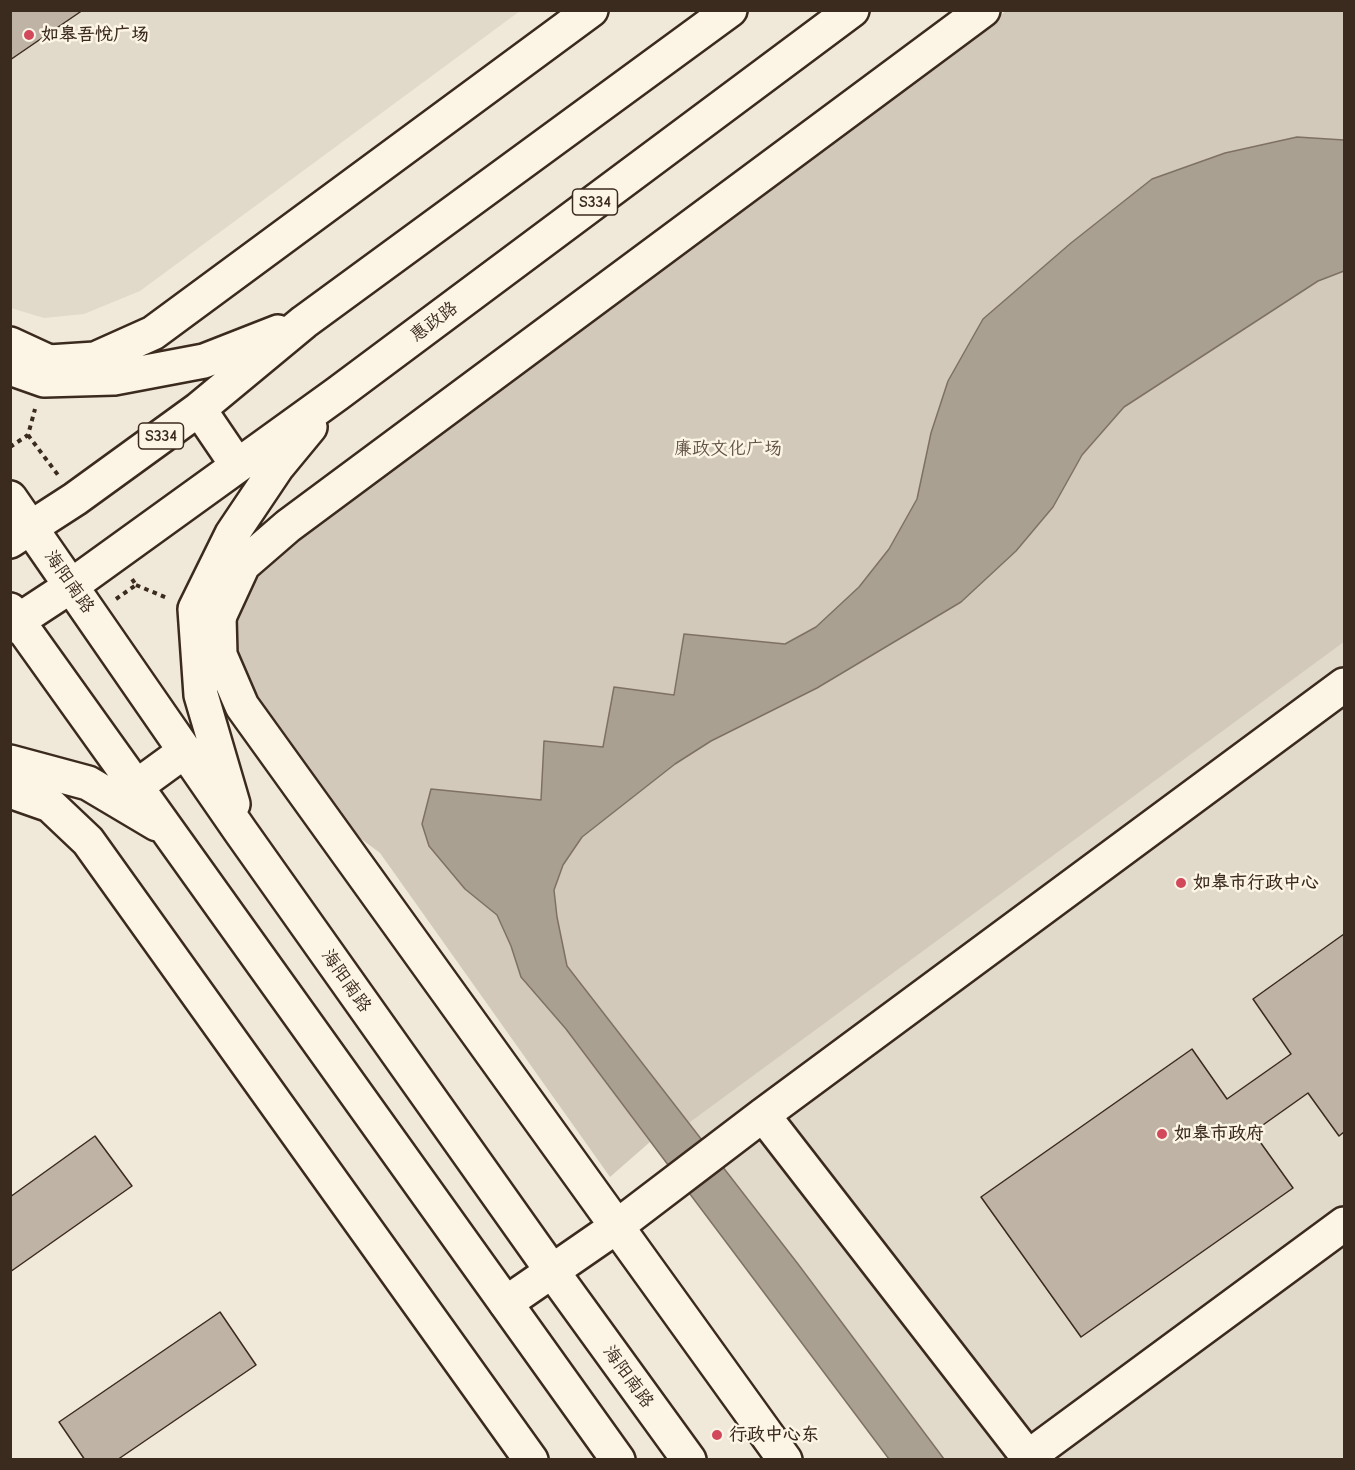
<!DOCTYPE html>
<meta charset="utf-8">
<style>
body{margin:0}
#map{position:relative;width:1355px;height:1470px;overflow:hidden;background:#f0e9d9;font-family:"Comic Neue",sans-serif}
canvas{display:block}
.frame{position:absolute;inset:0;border:12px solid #3b2a1e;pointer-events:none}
</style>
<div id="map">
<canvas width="1355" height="1470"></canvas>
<div class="frame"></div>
</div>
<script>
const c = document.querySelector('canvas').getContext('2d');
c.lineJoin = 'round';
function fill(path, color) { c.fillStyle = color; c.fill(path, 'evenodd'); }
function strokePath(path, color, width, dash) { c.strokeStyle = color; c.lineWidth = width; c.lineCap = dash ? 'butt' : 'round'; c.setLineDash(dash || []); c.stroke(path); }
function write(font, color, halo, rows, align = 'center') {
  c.font = font + ' "Comic Neue","LXGW WenKai TC",sans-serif'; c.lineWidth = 5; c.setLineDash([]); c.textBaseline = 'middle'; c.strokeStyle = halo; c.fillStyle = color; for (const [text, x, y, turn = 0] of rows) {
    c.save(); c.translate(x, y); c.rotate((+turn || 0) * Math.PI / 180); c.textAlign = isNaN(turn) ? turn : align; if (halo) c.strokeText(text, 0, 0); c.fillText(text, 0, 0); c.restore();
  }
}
fill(new Path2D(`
 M 10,11 L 520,11 L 140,291 L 84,314 L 44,318 L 11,308 Z
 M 1344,642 L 1344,1459 L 944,1459 L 798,1264 L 689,1123 Z`), '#e1d9c9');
fill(new Path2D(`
 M 1006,11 L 1344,11 L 1344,140 L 1297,137 L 1152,179 L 1071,243 L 983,319 L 931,433 L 917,499 L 889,549 L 859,587 L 816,627 L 785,644 L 684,634 L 674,695 L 614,687 L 603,748 L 541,800 L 465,889 L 497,915 L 511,946 L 521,977 L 566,1029 L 650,1142 L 610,1177 L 380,853 L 344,826 L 234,679 L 229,612 L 272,552 Z
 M 1344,271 L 1344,642 L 689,1123 L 567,966 L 557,917 L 554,890 L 563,865 L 582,837 L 675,764 L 711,741 L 817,688 L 961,602 L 1016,551 L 1053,507 L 1082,455 L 1124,407 L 1318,281 Z`), '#d2c9ba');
const water = new Path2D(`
 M 1297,137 L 1344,140 L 1344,271 L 1318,281 L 1124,407 L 1082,455 L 1053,507 L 1016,551 L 961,602 L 817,688 L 711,741 L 675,764 L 582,837 L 563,865 L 554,890 L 557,917 L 567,966 L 798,1264 L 944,1459 L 889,1459 L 566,1029 L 521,977 L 511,946 L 497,915 L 465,889 L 429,846 L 422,824 L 431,789 L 541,800 L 544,741 L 603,747 L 614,687 L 674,695 L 684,634 L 785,644 L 816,627 L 859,587 L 889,549 L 917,499 L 931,433 L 948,381 L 983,319 L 1071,243 L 1152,179 L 1225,153 Z`);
fill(water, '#aaa091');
strokePath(water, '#7e7163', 1.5);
const building = new Path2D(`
 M 10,10 L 83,10 L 10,60 Z
 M 1344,934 L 1344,1132 L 1339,1136 L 1308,1093 L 1253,1132 L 1293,1188 L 1081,1337 L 981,1197 L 1192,1049 L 1227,1099 L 1291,1054 L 1253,999 Z
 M 95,1136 L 132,1186 L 10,1272 L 10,1197 Z
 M 220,1312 L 256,1365 L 117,1460 L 85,1460 L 59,1422 Z`);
fill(building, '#beb3a4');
strokePath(building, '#3b2a1e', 1.5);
const minor = new Path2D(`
 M 10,344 L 49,362
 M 219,617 L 220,655 L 242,706 L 785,1460
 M 10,791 L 50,805 L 88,841 L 531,1460
 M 763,1115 L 1028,1457 L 1344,1224
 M 506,1303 L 616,1227 L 763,1115 L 1344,685`);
const major = new Path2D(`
 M 49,362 L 95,359 L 153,333 L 591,10
 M 10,368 L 44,380 L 114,378 L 204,361 L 278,332
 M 199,409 L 237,465
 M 10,498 L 241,832 L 552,1271 L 689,1460
 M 10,541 L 75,499 L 199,409 L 304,322 L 730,10
 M 10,610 L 618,1460
 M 219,617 L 243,565 L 288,526 L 983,10
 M 10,626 L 71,586 L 337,394 L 852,10
 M 10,762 L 88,783 L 157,824
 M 137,786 L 185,751
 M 233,804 L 201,695 L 195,609 L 232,534 L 277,467 L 310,427`);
strokePath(minor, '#3b2a1e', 38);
strokePath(major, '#3b2a1e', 38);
strokePath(new Path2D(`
 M 28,435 L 58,475
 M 10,447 L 28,435 L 35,409
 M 136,585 L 167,598
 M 116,599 L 136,585 L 132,579`), '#3b2a1e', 4, [4.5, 4.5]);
strokePath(minor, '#fcf5e5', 33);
strokePath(major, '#fcf5e5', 33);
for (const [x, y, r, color] of [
 [29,35,6,"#d1495b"],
 [1181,883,6,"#d1495b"],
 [1162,1134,6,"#d1495b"],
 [717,1435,6,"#d1495b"]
]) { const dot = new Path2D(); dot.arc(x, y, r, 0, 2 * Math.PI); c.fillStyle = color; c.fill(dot); strokePath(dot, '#fcf5e5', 2); }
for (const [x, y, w] of [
 [595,202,45],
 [161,436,45]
]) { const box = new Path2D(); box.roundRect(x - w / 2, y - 13, w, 26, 4.5); c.fillStyle = '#fcf5e5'; c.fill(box); strokePath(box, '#3b2a1e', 1.5); }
write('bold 16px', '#3b2a1e', null, [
 ["S334",595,202],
 ["S334",161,436]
]);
write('bold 18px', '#3b2a1e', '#fcf5e5', [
 ["如皋吾悦广场",41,35],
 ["如皋市行政中心",1193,883],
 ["如皋市政府",1174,1134],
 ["行政中心东",729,1435]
], 'left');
write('18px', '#3b2a1e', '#fcf5e5', [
 ["惠政路",434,322,-37],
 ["海阳南路",69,582,55],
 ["海阳南路",346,981,55],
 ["海阳南路",628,1377,54]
]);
write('18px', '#615245', '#fcf5e5', [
 ["廉政文化广场",728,449]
]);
</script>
